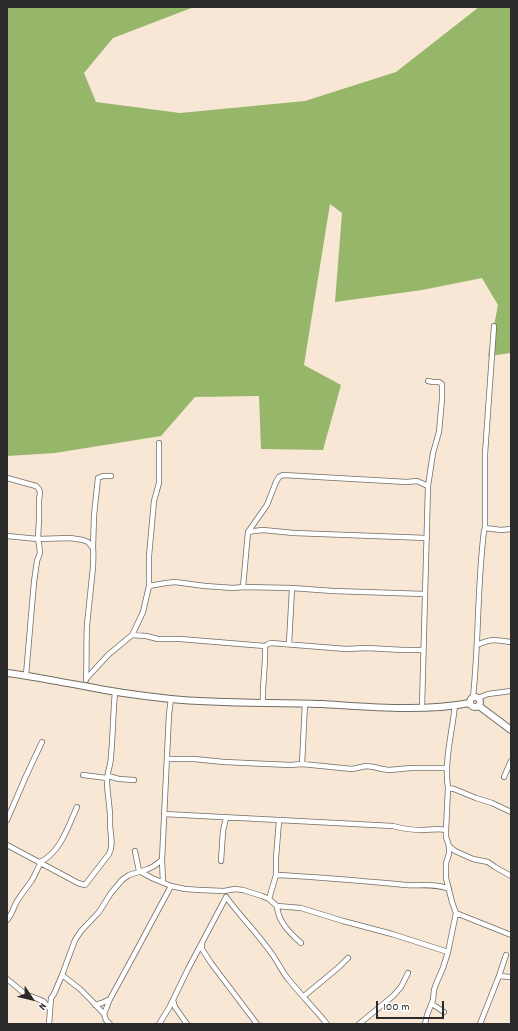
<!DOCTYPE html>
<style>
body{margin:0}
#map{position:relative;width:518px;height:1031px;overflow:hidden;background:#f7e7d4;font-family:Dekko,sans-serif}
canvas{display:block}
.frame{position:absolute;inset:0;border:8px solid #2b2b2b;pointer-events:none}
.north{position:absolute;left:12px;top:979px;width:40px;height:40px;-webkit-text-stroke:3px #fff;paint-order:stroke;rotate:125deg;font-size:11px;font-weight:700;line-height:16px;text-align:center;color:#2b2b2b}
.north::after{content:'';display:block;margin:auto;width:14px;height:18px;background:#2b2b2b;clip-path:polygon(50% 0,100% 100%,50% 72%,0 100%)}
.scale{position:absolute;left:376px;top:1001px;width:68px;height:18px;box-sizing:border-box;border:2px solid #2b2b2b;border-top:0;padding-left:5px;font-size:12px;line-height:14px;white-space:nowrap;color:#2b2b2b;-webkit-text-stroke:3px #fff;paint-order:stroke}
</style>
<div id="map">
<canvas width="518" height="1031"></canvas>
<div class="frame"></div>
<div class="north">N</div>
<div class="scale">100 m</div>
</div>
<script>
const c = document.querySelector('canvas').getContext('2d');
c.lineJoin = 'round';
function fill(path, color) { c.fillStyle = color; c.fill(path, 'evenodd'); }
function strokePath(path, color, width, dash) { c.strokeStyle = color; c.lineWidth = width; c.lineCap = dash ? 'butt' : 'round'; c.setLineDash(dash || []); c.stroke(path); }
fill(new Path2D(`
 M 7,7 L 194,7 L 113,38 L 84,73 L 96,102 L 180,113 L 305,101 L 396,72 L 479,7 L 511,7 L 511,353 L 488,356 L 498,305 L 482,278 L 422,290 L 335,302 L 342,213 L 330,204 L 304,365 L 341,385 L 323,450 L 261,449 L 259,396 L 195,397 L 161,436 L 55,453 L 7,456 Z`), '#96b66a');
const minor = new Path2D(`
 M 428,381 L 433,382 L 439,382 L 442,384 L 442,399 L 439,432 L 433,453 L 428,486
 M 7,478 L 36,486 L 39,489 L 40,493 L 39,500 L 39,519 L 38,539 L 39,544 L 40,553 L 37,561 L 34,582 L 26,675
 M 485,528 L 485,454 L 494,326
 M 248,532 L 254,531 L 263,530 L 294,533 L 427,538
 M 7,536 L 38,539 L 70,538 L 83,540 L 88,542 L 93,548
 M 149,586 L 166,583 L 175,582 L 205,586 L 233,588 L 243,587 L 292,588 L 333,591 L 425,594
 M 243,587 L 248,532 L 267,505 L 276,482 L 279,477 L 283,475 L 407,482 L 417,481 L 428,486 L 422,707
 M 132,635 L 146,636 L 158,639 L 180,639 L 265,646 L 268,644 L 271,643 L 346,649 L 367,648 L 403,650 L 423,650
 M 289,644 L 292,588
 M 477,645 C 492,638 496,640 511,642
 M 86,679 L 108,655 L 132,635 L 135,629 L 143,612 L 149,586 L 149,556 L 154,501 L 159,483 L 159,443
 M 86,680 C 87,662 86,643 87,625 C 89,605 91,586 93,567 C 93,560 94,555 93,548 L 94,515 L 98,478 L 103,476 L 111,476
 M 473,697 C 479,642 477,586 484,531 L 485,528 L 501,530 L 511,529
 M 478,698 L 488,694 L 511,691
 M 263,703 C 262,684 266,665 265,646
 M 455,705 C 452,734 444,760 448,788 L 454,789 L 476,798 L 492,803 L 511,812
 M 167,759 L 194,759 L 224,762 L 290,765 L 302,764 L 352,769 L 366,766 L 374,767 L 382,769 L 389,770 L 411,768 L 446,768
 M 302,764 L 305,703
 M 83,775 L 107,778
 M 108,776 L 119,779 L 134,780
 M 504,777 L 511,761
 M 164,814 L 393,826 C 403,829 413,830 423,830 C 432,830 438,828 446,830 L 446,837 L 449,846 L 449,854 L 446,863 L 446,878 L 452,902 L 456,913 L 448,952 L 443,968 L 436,984 L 434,990 L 433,1000 L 427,1015 L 425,1024
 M 7,820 L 26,776 L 42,742
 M 446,830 L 448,788
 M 7,845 L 78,883 L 85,885 L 109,854 C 114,845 110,833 110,824 C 111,809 107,795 107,781 C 107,772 111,765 111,756 C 113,735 113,713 115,692
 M 449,846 L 455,851 L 473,859 L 488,862 L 495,867 L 511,876
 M 135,851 L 139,871
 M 221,861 L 223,831 L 226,818
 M 40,862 C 60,853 68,827 77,807
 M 141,872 L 152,878 L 171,886 L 185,889 L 200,890 L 224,891 L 235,889 L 243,890 L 262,896 L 269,899 L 277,906 L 301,908 L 343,921 L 392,934 L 448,952
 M 276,875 C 320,877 363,881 406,885 C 420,886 436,883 449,889
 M 163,882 L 162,860 L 169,714 L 171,699
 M 226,897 C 241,917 258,934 272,954 C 278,962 282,972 289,980 C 301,995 315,1009 327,1024
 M 269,899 L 276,875 L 276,858 L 279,821
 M 277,906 C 278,922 290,933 301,943
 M 456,913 L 511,935
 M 7,920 C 13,913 12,911 16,903 C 20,895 27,888 32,880 C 36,874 37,868 41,863
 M 202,943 L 202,949 L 211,963 L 257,1024
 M 62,975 L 80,989 L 90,999 L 104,1014 L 106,1020 L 110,1024
 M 499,976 L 511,977
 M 7,979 L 25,994 L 43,1001 L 50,1009
 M 304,996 L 339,967 L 348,958
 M 173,1000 L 175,1007 L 187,1024
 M 432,1004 L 444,1012
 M 95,1005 L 102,1003 L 110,999
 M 104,1014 L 110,999 L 134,955 L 171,886
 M 49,1024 L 51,998 L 54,994 L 62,975 L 75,940 L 81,931 L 99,912 L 111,893 L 122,880 L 129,875 L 148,869 L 154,866 L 162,860
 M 159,1024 L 169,1008 L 188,969 L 224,901 L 226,897
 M 359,1024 L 393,996 L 401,987 L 408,973
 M 480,1024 L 499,976 L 506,955`);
const tertiary = new Path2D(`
 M 7,673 C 33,676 59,682 84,686 C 113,692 142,696 171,699 C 221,704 272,702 322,704 C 371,707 422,712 470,703
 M470 702a5 5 0 1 1 10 0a5 5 0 1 1-10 0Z
 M 479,706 L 511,730`);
strokePath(minor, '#726d66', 6);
strokePath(tertiary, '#726d66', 8);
strokePath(minor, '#fff', 4.5);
strokePath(tertiary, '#fff', 6);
</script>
